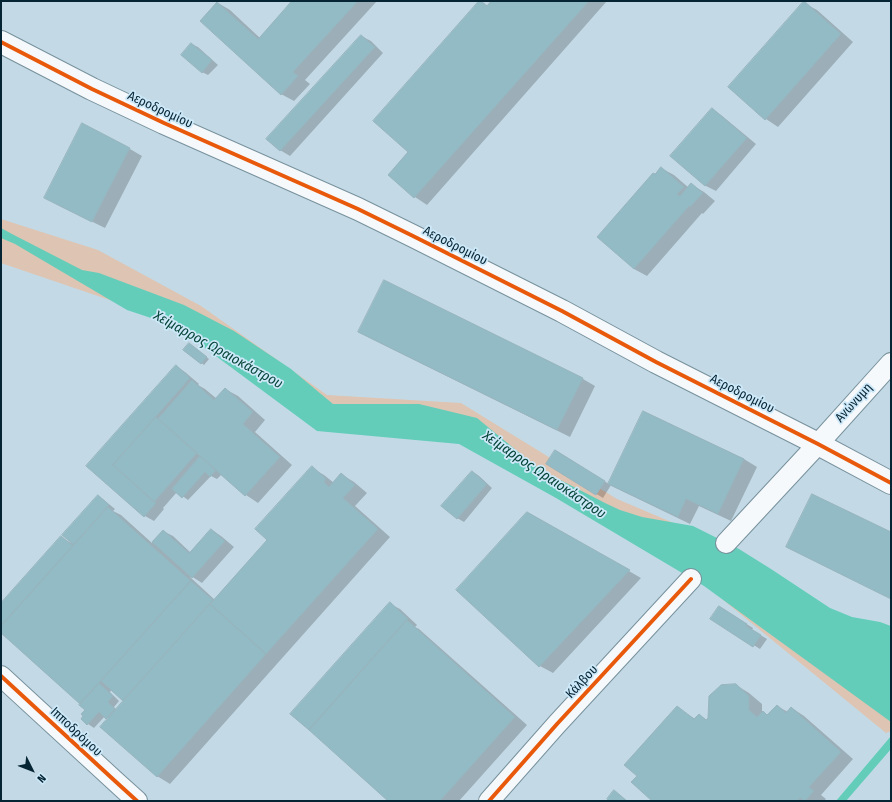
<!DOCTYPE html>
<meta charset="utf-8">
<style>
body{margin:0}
#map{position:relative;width:892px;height:802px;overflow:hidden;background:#c3dae6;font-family:"Fira Sans Condensed",sans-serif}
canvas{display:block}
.frame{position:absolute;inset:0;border:2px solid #062534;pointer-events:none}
.north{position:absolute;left:12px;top:750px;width:40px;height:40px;-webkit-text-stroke:3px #cde9f9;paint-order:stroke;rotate:132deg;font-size:11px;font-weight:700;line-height:16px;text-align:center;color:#062534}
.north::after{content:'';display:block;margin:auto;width:14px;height:18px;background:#062534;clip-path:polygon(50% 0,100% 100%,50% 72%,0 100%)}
</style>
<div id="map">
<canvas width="892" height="802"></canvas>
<div class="frame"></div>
<div class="north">N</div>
</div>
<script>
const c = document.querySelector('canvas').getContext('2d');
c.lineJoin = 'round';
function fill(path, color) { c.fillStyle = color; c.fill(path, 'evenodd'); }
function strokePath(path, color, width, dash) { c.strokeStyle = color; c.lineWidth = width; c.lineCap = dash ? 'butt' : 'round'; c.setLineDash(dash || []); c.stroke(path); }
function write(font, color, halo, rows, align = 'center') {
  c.font = font + ' "Fira Sans Condensed",sans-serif'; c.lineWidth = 3.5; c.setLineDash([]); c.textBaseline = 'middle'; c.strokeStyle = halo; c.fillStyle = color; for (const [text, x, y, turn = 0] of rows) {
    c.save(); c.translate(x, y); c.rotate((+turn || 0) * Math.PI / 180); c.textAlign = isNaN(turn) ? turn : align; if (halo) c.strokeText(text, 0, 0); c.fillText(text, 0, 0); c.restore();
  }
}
fill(new Path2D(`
 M 1,219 L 98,250 L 201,306 L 327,395 L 461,403 L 617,499 L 728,546 L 825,613 L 891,630 L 891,731 L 886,733 L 700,581 L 457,439 L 304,420 L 180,324 L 1,263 Z`), '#dec4b2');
fill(new Path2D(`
 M 1,228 L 12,234 L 82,270 L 99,273 L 184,305 L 234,331 L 291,369 L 333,404 L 419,404 L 477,418 L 539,469 L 605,503 L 620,510 L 642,517 L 693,526 L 739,549 L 771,569 L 830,608 L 852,617 L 880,622 L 891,626 L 891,722 L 704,586 L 556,498 L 459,444 L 317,431 L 201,345 L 166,323 L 127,310 L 15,244 L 1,238 Z
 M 891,736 L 891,749 L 846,801 L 836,801 Z`), '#63cdba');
fill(new Path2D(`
 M 293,1 L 377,1 L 305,80 L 310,84 L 294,101 L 281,94 L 218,3 L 230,10 L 260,38 Z
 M 480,1 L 488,6 L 492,1 L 607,1 L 427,205 L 415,197 L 389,175 L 409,152 Z
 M 804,3 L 817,10 L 853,42 L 778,127 L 766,119 L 730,87 Z
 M 361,36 L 371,41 L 383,53 L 290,156 L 280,150 Z
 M 191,44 L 198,47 L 218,65 L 208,75 L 202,72 Z
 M 712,109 L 721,115 L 756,144 L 716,191 L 706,186 L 672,156 Z
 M 130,149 L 142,156 L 105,228 L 58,205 Z
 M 661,168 L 674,175 L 689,188 L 692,185 L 704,192 L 715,201 L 703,214 L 702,213 L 647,276 L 634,269 L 655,175 Z
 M 384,282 L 583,379 L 595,386 L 570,437 L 372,339 L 359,332 Z
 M 192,346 L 209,359 L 204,365 L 185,350 Z
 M 176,366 L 185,372 L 199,384 L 198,385 L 205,389 L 217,399 L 225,389 L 238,396 L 265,420 L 255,432 L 292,465 L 258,503 L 246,495 L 222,474 L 217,479 L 211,476 L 188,500 L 177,492 L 163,508 L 164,509 L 154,521 L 145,516 L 88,466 Z
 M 644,412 L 744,459 L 757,467 L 731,521 L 699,506 L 690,524 L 622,491 L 611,485 L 603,498 L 548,464 L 562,455 L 609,484 Z
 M 312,468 L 324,475 L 334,483 L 341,474 L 354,482 L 367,493 L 355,506 L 390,537 L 170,784 L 157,776 L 109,719 L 105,716 L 94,728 L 88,724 L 82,719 L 85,716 L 86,710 L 82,703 L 1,632 L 1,605 L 61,537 L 71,543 L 98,496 L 104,500 L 115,509 L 113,511 L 121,515 L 152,543 L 163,531 L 173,536 L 191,553 L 212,530 L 221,536 L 234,547 L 202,583 L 191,576 L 190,577 L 215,600 L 269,540 ZM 112,689 L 125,701 L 117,710 L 114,707 L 119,701 L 110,692 Z
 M 472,472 L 478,475 L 492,488 L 464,522 L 457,518 Z
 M 528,513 L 641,578 L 553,673 L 540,666 L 457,590 Z
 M 390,604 L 400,609 L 417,625 L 415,627 L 419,629 L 527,725 L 459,801 L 389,801 Z
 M 725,611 L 753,628 L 752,630 L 767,639 L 760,649 L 712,619 Z
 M 736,685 L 749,693 L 762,704 L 762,714 L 763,712 L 769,716 L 777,706 L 788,712 L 792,708 L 804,716 L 853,759 L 821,795 L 826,799 L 824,801 L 654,801 L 638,776 L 677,708 L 695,719 L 699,715 L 707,720 Z`), '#0003');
const building = new Path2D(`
 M 292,1 L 358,1 L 293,72 L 298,76 L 281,95 L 200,21 L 217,2 L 258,39 Z
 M 479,1 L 481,1 L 487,6 L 491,1 L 589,1 L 414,198 L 388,175 L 408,152 L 373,121 Z
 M 804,1 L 841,34 L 765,120 L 728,87 Z
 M 361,35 L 375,47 L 280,151 L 266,139 Z
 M 191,43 L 212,60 L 202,73 L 181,55 Z
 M 712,108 L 747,138 L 705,186 L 670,156 Z
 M 82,123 L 130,148 L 92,222 L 44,198 Z
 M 661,167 L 684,187 L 677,194 L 680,196 L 691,183 L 703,193 L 690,207 L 689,206 L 634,269 L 597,237 L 653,173 L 655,174 Z
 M 384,280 L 583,378 L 557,430 L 358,332 Z
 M 189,343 L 207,357 L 201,364 L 183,350 Z
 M 176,365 L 190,378 L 113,465 L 156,503 L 144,517 L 86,466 Z
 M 192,380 L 214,400 L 225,388 L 253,412 L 243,424 L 280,457 L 245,496 L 158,419 Z
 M 643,411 L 744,459 L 718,514 L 686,499 L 678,517 L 608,484 Z
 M 156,417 L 197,453 L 154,502 L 113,465 Z
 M 555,450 L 605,481 L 596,495 L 546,464 Z
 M 200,456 L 216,470 L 210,477 L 205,472 L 182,498 L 172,489 Z
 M 312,466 L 326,479 L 324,482 L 329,487 L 341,473 L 355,485 L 343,498 L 378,529 L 266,654 L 210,604 L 267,540 L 255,529 Z
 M 472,471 L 487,484 L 457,519 L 441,506 Z
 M 812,494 L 891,532 L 891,599 L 786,547 Z
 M 98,495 L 109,505 L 74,545 L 62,535 Z
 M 108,507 L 191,581 L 80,704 L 1,633 L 1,626 Z
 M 527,512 L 630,570 L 539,667 L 456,590 Z
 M 211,529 L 225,541 L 192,578 L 152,542 L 163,530 L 189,553 Z
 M 61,536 L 73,546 L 1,626 L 1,603 Z
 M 191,581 L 213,600 L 123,701 L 101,681 Z
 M 390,602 L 408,619 L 309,730 L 290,714 Z
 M 210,604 L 266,654 L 157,777 L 100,727 Z
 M 719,606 L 747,624 L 746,626 L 761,635 L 753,647 L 710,619 Z
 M 407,620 L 515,717 L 440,801 L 388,801 L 309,730 Z
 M 99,683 L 113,696 L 108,702 L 115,709 L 106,719 L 99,712 L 87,725 L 81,719 L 83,716 L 81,714 L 85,710 L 79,705 Z
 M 736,684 L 749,696 L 749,710 L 757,717 L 763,711 L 767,715 L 777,705 L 786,713 L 791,707 L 841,752 L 809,787 L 814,791 L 805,801 L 800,798 L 797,801 L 652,801 L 631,782 L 637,776 L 624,765 L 677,706 L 694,719 L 699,714 L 706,720 L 708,718 L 709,696 L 721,685 Z
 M 614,790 L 627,801 L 609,801 L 607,799 Z`);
fill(building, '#92bbc6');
strokePath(building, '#98b4bd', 1);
const minor = new Path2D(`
 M 726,543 L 818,444 L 891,363
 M 1,676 L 115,781 L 137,801
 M 489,801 L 557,724 L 691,579`);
const tertiary = new Path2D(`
 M 1,42 L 92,89 L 164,123 L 358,209 L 413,236 L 562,311 L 656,362 L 818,444 L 891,483`);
strokePath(minor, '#77919d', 22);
strokePath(tertiary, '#77919d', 24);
strokePath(minor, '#f6f9fb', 20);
strokePath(tertiary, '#f6f9fb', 22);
strokePath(new Path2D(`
 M 1,42 L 92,89 L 164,123 L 358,209 L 413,236 L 562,311 L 656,362 L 818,444 L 891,483
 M 1,676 L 115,781 L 137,801
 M 489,801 L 557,724 L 691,579`), '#e8590c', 4);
write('13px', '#062534', '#cde9f9', [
 ["Αεροδρομίου",160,110,25],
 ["Αεροδρομίου",455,246,27],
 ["Αεροδρομίου",742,394,27],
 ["Ανώνυμη",854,403,-48],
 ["Κάλβου",582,682,-47],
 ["Ιπποδρόμου",76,732,43]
]);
write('italic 14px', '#064437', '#cde9f9', [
 ["Χείμαρρος Ωραιοκάστρου",218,350,29],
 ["Χείμαρρος Ωραιοκάστρου",544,475,34]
]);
</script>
